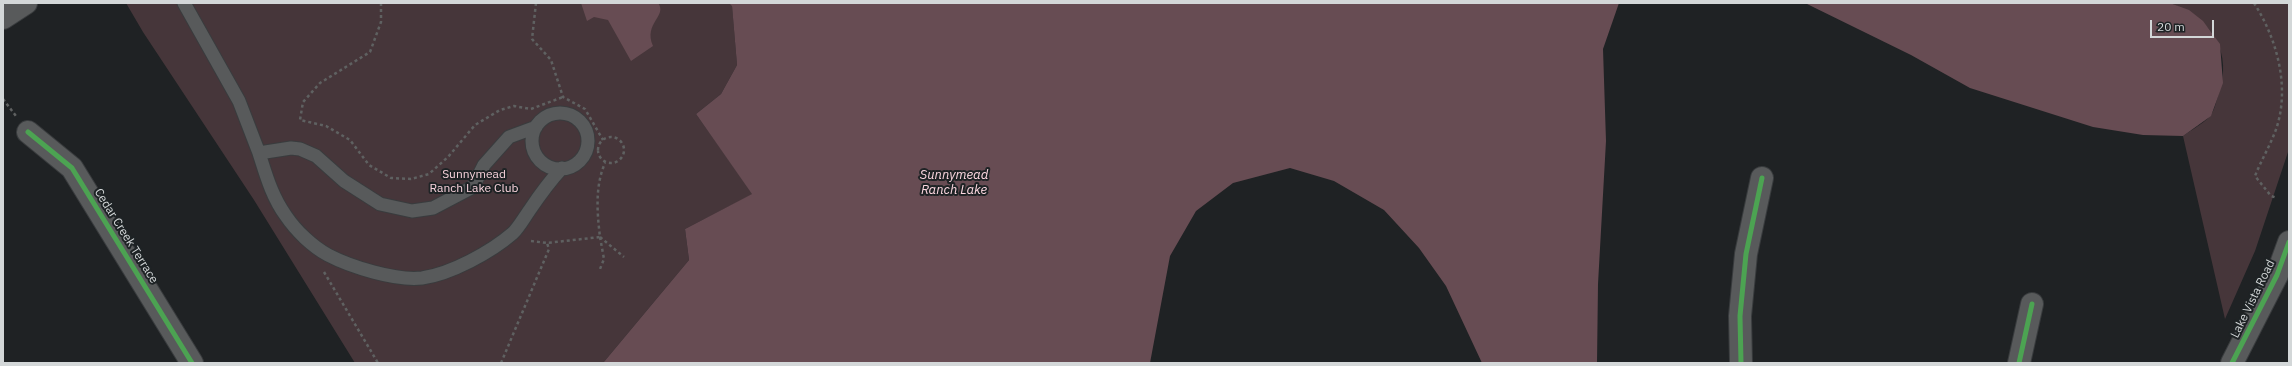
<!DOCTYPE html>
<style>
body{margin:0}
#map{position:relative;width:2292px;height:366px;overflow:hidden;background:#1f2224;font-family:"IBM Plex Sans",sans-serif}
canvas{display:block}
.frame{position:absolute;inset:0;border:4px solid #d3d7d8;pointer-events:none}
.scale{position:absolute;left:2150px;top:20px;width:64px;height:18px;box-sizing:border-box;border:2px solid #d3d7d8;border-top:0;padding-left:5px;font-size:12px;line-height:14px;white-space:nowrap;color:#d3d7d8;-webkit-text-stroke:3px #1e2325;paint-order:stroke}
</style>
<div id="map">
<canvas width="2292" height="366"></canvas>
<div class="frame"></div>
<div class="scale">20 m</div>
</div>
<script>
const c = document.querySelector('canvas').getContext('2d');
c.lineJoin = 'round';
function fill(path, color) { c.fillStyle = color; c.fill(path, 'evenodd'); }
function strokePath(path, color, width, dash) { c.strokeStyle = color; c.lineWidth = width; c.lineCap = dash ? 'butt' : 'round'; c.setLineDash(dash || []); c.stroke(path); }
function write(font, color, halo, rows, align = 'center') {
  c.font = font + ' "IBM Plex Sans",sans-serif'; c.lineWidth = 4; c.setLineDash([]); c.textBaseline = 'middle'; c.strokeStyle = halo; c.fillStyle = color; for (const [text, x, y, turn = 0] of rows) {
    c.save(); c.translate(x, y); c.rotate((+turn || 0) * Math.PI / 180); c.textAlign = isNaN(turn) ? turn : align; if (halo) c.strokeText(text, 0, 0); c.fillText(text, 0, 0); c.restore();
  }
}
fill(new Path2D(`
 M 126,3 L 729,3 L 732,5 L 737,65 L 721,94 L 696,114 L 753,194 L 685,229 L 689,260 L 603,363 L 355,363 L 254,200 L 143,32 Z
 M 2170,3 L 2289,3 L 2289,149 L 2255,251 L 2225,319 L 2183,136 C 2191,130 2203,124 2210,116 C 2214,112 2216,102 2218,96 C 2234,52 2212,19 2170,3 Z`), '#46363a');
fill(new Path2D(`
 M 581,3 L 658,3 C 668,16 643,23 653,46 L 631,61 L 608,20 L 594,17 L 587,21 Z
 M 729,3 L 1619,3 L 1603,49 L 1606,141 L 1598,284 L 1597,363 L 1482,363 L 1446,286 L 1419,248 L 1384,210 L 1334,181 L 1290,168 L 1233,183 L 1196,211 L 1170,256 L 1150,363 L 603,363 L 689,260 L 685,229 L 752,194 L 696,114 L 721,94 L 737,65 L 732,6 Z
 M 1805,3 L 2170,3 L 2189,10 L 2203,21 L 2220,44 L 2223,83 L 2211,116 L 2183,136 L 2143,135 L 2093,127 L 1970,88 L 1911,55 Z`), '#674c53');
const lane = new Path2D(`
 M 184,3 L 239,101 L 259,153
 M532 141a28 28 0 1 1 56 0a28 28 0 1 1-56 0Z
 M 536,127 L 509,137 L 484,165 L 473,187 L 433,208 L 412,211 L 380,204 L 344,181 L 316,156 L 300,149 L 291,148 L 259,153 C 266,175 272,197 286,216 C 296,231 313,247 328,255 C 351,267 396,281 422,278 C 451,274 491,252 513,233 C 519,227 524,218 529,211 C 539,196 549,182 562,168`);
const street = new Path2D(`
 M 28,132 L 72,168 L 192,363
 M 1741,363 L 1740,316 L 1746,254 L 1762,178
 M 2019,363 L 2032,304
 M 2232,363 L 2277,275 L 2289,242`);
const secondary = new Path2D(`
 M 3,18 L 26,3`);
strokePath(lane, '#393c3e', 15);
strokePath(street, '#393c3e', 24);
strokePath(secondary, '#393c3e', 24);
strokePath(new Path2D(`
 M 381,3 L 381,22 L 370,52 L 320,83 L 303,102 L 300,120 L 326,126 L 350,140 L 369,165 L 391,178 L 411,179 L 429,174 L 448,157 L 475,125 L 500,110 L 514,106 L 531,109 L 563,97
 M 536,3 L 532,39 L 551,60 L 563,97 L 585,109 L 603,140
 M 2254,3 C 2276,37 2289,83 2278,123 C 2273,141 2262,158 2255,176 L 2271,196 L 2277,198
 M 3,99 L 16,116
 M598 150a13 13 0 1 1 26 0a13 13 0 1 1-26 0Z
 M 600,237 L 604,259 L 600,269
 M 600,237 L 624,257
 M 531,241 L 547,243 L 600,237 C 597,212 595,186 605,163
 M 324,272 L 378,363
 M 501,363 L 549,249 L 547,243`), '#5f6161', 2.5, [3, 3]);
strokePath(lane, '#585a5b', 13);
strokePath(street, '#585a5b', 22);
strokePath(secondary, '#585a5b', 22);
strokePath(new Path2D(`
 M 28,132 L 72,168 L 192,363
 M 1741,363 L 1740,316 L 1746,254 L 1762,178
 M 2019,363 L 2032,304
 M 2232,363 L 2277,275 L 2289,242`), '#4ca352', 5);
write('12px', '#f7d2db', '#1e2325', [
 ["Sunnymead",474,175],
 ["Ranch Lake Club",474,189]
]);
write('12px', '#d3d7d8', '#1e2325', [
 ["Cedar Creek Terrace",126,236,58],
 ["Lake Vista Road",2253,299,-64]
]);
write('italic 13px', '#fcd7e0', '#1e2325', [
 ["Sunnymead",954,175],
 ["Ranch Lake",954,190]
]);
</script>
